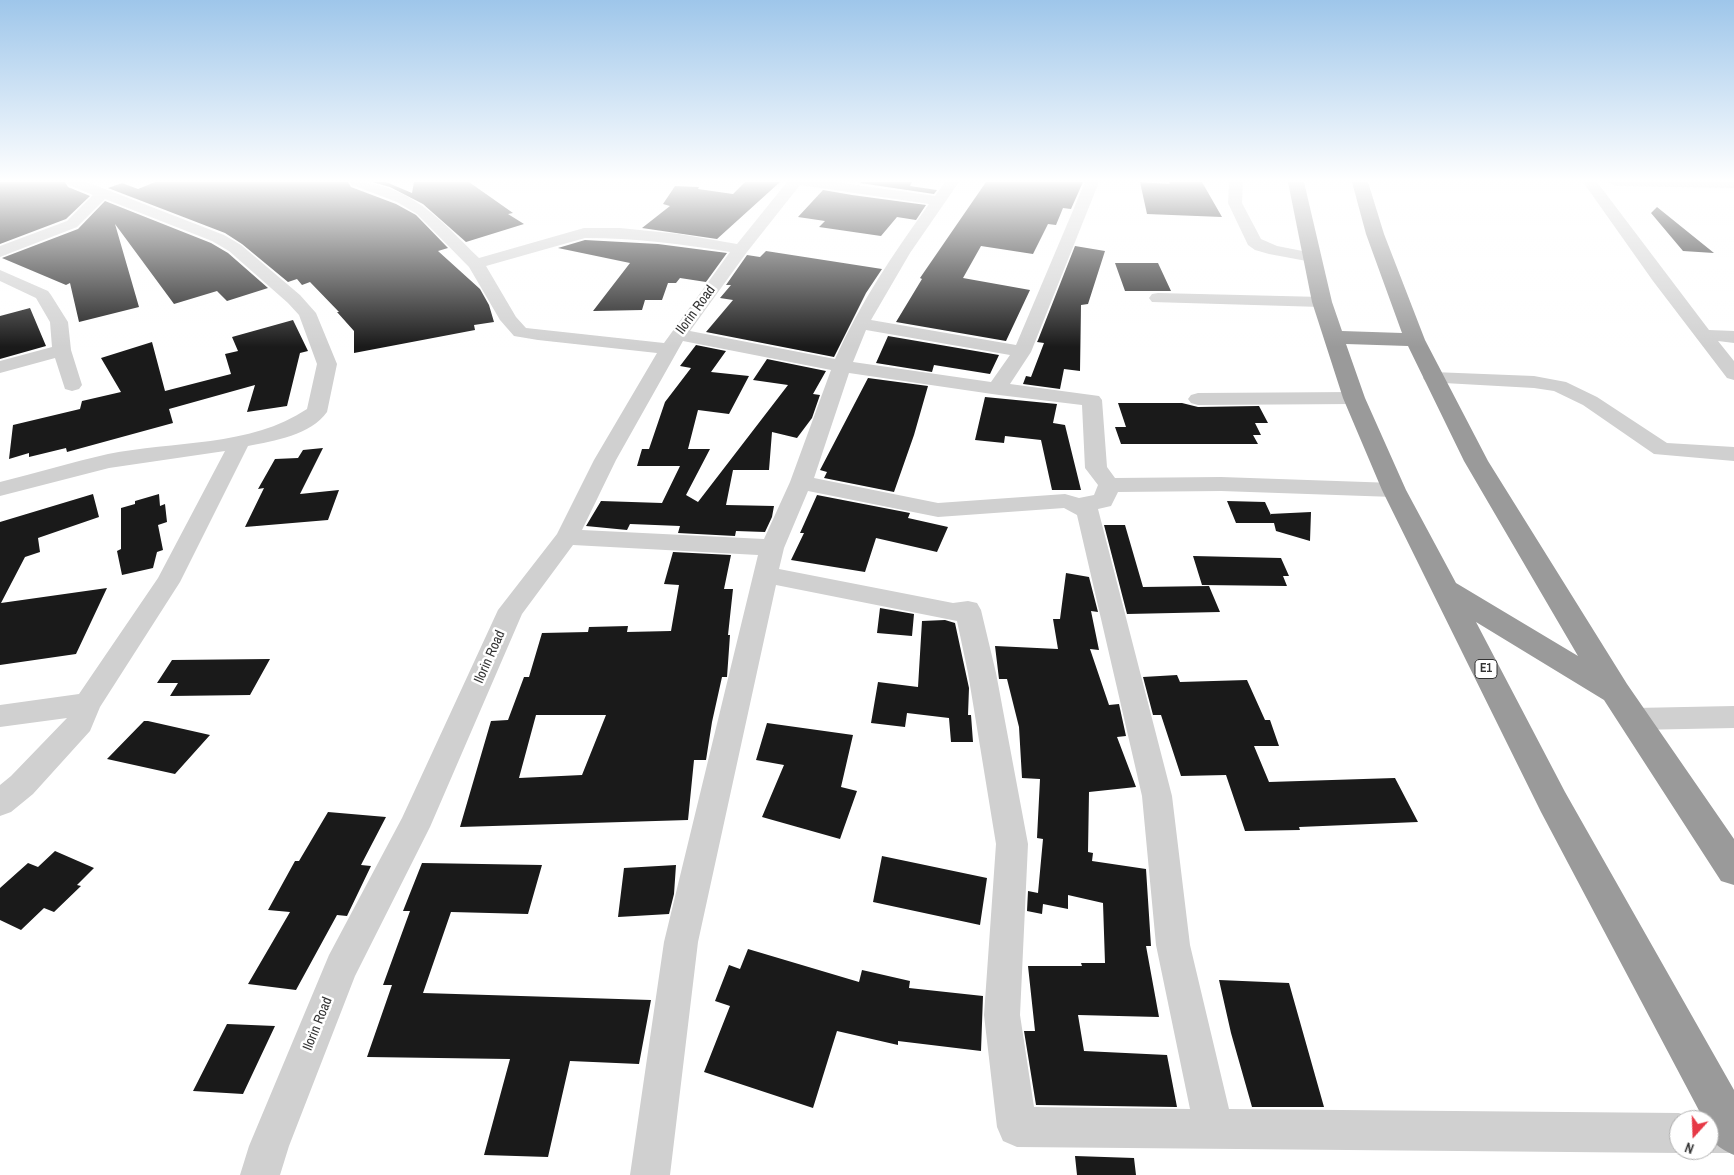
<!DOCTYPE html>
<style>
body{margin:0}
#map{position:relative;width:1734px;height:1175px;overflow:hidden;background:#fff;font-family:"Archivo Narrow",sans-serif}
canvas{display:block}
.north{position:absolute;left:1669px;top:1110px;width:50px;height:50px;box-sizing:border-box;background:#fff;border:1px solid #adadad;border-radius:50%;rotate:200deg;font-size:14px;font-weight:700;line-height:20px;text-align:center;color:#333}
.north::after{content:'';display:block;margin:auto;width:18px;height:22px;background:#e63946;clip-path:polygon(50% 0,100% 100%,50% 72%,0 100%)}
</style>
<div id="map">
<canvas width="1734" height="1175"></canvas>
<div class="north">N</div>
</div>
<script>
const c = document.querySelector('canvas').getContext('2d');
c.lineJoin = 'round';
function fill(path, color) { c.fillStyle = color; c.fill(path, 'evenodd'); }
function write(font, color, halo, rows, align = 'center') {
  c.font = font + ' "Archivo Narrow",sans-serif'; c.lineWidth = 5; c.setLineDash([]); c.textBaseline = 'middle'; c.strokeStyle = halo; c.fillStyle = color; for (const [text, x, y, turn = 0] of rows) {
    c.save(); c.translate(x, y); c.rotate((+turn || 0) * Math.PI / 180); c.textAlign = isNaN(turn) ? turn : align; if (halo) c.strokeText(text, 0, 0); c.fillText(text, 0, 0); c.restore();
  }
}
function strokePath(path, color, width, dash) { c.strokeStyle = color; c.lineWidth = width; c.lineCap = dash ? 'butt' : 'round'; c.setLineDash(dash || []); c.stroke(path); }
fill(new Path2D(`
 M 0,182 L 65,182 L 68,187 L 90,196 L 66,219 L 0,244 Z
 M 155,182 L 348,182 L 351,187 L 396,204 L 416,215 L 448,248 L 438,251 L 480,289 L 489,305 L 494,322 L 474,325 L 475,330 L 354,353 L 354,331 L 337,312 L 339,312 L 310,282 L 302,285 L 297,279 L 288,282 L 242,244 L 225,233 L 108,188 L 122,183 L 138,189 Z
 M 372,182 L 386,182 L 412,193 L 414,182 L 469,182 L 513,213 L 508,214 L 524,224 L 466,242 L 423,204 L 390,187 Z
 M 745,182 L 780,182 L 717,239 L 642,228 L 670,206 L 663,204 L 675,186 L 699,187 L 698,189 L 733,194 Z
 M 861,182 L 912,182 L 910,186 L 937,190 L 934,194 L 860,183 Z
 M 986,182 L 1083,182 L 1071,209 L 1063,208 L 1056,225 L 1048,224 L 1033,254 L 981,246 L 963,278 L 1030,290 L 1006,341 L 896,322 L 922,279 L 920,278 Z
 M 1140,182 L 1170,184 L 1169,182 L 1202,182 L 1222,217 L 1147,214 Z
 M 823,190 L 852,195 L 926,205 L 916,220 L 897,217 L 881,236 L 819,227 L 825,221 L 798,217 Z
 M 105,201 L 211,243 L 228,253 L 268,288 L 227,301 L 217,291 L 174,304 L 115,224 L 139,307 L 79,322 L 70,283 L 66,285 L 2,258 L 78,229 Z
 M 1657,207 L 1714,253 L 1683,251 L 1651,213 Z
 M 585,240 L 658,244 L 727,253 L 706,282 L 680,278 L 676,283 L 668,283 L 662,300 L 645,300 L 642,310 L 593,311 L 630,263 L 558,248 Z
 M 1075,246 L 1105,251 L 1088,304 L 1081,305 L 1080,371 L 1064,369 L 1060,389 L 1023,384 L 1026,376 L 1031,377 L 1044,343 L 1037,342 L 1038,340 Z
 M 766,251 L 882,269 L 866,293 L 834,357 L 706,332 L 733,300 L 720,298 L 731,285 L 726,285 L 747,255 L 760,257 Z
 M 1115,263 L 1158,263 L 1171,291 L 1125,291 Z
 M 30,308 L 46,346 L 0,359 L 0,316 Z
 M 293,320 L 308,351 L 300,353 L 287,406 L 247,412 L 255,385 L 169,409 L 173,423 L 67,452 L 66,448 L 29,457 L 29,453 L 9,459 L 13,425 L 80,409 L 82,401 L 121,392 L 101,358 L 152,342 L 165,391 L 231,374 L 225,354 L 238,351 L 232,337 Z
 M 888,336 L 999,355 L 990,374 L 934,365 L 932,372 L 876,363 Z
 M 696,345 L 726,351 L 711,372 L 749,376 L 729,414 L 698,410 L 688,449 L 710,449 L 686,495 L 698,502 L 788,385 L 753,380 L 767,359 L 826,371 L 813,394 L 820,395 L 812,418 L 797,438 L 772,432 L 769,470 L 733,470 L 726,505 L 774,506 L 772,517 L 765,532 L 736,531 L 735,536 L 678,533 L 680,526 L 630,524 L 627,530 L 586,526 L 601,501 L 662,503 L 680,466 L 637,466 L 642,449 L 649,449 L 665,402 L 691,368 L 680,366 Z
 M 868,378 L 928,386 L 914,435 L 894,492 L 824,478 L 827,472 L 820,470 Z
 M 985,397 L 1057,404 L 1053,423 L 1065,425 L 1081,490 L 1052,490 L 1041,440 L 1005,436 L 1004,443 L 975,440 Z
 M 1118,403 L 1182,403 L 1198,407 L 1259,406 L 1268,423 L 1255,423 L 1261,435 L 1253,435 L 1258,444 L 1121,444 L 1115,427 L 1126,427 Z
 M 323,448 L 300,494 L 339,490 L 328,520 L 245,527 L 264,488 L 258,489 L 275,459 L 298,458 L 303,450 Z
 M 93,494 L 99,517 L 38,538 L 40,552 L 25,557 L 1,603 L 107,588 L 76,654 L 0,665 L 0,522 Z
 M 159,494 L 160,506 L 165,504 L 167,522 L 158,525 L 163,550 L 157,552 L 153,568 L 122,575 L 117,551 L 121,549 L 121,508 L 135,504 L 135,501 Z
 M 817,495 L 910,513 L 908,518 L 948,527 L 937,552 L 876,538 L 865,572 L 791,560 L 804,533 L 800,533 Z
 M 1227,501 L 1265,502 L 1271,515 L 1270,514 L 1311,512 L 1310,541 L 1276,531 L 1274,523 L 1236,523 Z
 M 1104,525 L 1125,525 L 1143,587 L 1209,586 L 1220,612 L 1127,614 Z
 M 673,552 L 731,555 L 724,589 L 733,589 L 728,635 L 730,635 L 727,677 L 722,677 L 712,722 L 706,760 L 694,760 L 688,820 L 460,827 L 491,721 L 508,720 L 524,677 L 529,677 L 542,633 L 588,632 L 589,627 L 628,626 L 627,632 L 671,631 L 679,585 L 664,584 ZM 536,715 L 606,715 L 582,775 L 519,778 Z
 M 1193,556 L 1281,558 L 1289,576 L 1283,576 L 1287,586 L 1202,585 Z
 M 1066,573 L 1089,577 L 1098,612 L 1091,611 L 1099,650 L 1090,649 L 1109,705 L 1119,704 L 1126,736 L 1117,737 L 1136,787 L 1089,792 L 1088,852 L 1093,853 L 1092,861 L 1146,869 L 1151,946 L 1146,946 L 1159,1017 L 1078,1015 L 1084,1051 L 1167,1055 L 1177,1107 L 1036,1105 L 1024,1031 L 1035,1031 L 1028,966 L 1082,966 L 1081,963 L 1105,963 L 1103,903 L 1068,895 L 1068,909 L 1043,904 L 1042,914 L 1027,911 L 1028,891 L 1038,893 L 1043,839 L 1037,838 L 1040,779 L 1022,778 L 1019,727 L 1007,679 L 999,679 L 995,646 L 1058,649 L 1053,619 L 1060,619 Z
 M 880,608 L 914,614 L 912,636 L 877,633 Z
 M 945,620 L 955,623 L 969,688 L 968,715 L 971,715 L 973,742 L 951,742 L 949,718 L 907,713 L 905,727 L 871,723 L 878,682 L 918,687 L 922,621 Z
 M 270,659 L 250,695 L 170,696 L 178,683 L 157,683 L 172,660 Z
 M 1177,675 L 1180,682 L 1247,680 L 1265,720 L 1270,720 L 1279,746 L 1254,746 L 1269,782 L 1395,778 L 1418,822 L 1299,827 L 1300,830 L 1245,831 L 1226,775 L 1181,776 L 1161,715 L 1153,715 L 1143,677 Z
 M 144,721 L 148,721 L 210,735 L 175,774 L 107,759 Z
 M 767,723 L 853,735 L 841,787 L 857,791 L 840,839 L 762,817 L 784,765 L 756,760 Z
 M 328,812 L 386,817 L 361,865 L 371,866 L 347,916 L 337,915 L 296,990 L 248,984 L 290,912 L 268,910 L 295,861 L 299,861 Z
 M 55,851 L 94,868 L 77,885 L 81,886 L 54,912 L 44,908 L 21,930 L 0,920 L 0,888 L 28,863 L 38,867 Z
 M 882,856 L 987,878 L 980,925 L 873,902 Z
 M 422,863 L 542,865 L 528,914 L 451,912 L 423,993 L 651,1000 L 639,1064 L 570,1061 L 548,1157 L 484,1155 L 510,1059 L 367,1057 L 392,985 L 383,985 L 410,911 L 403,911 Z
 M 676,865 L 674,894 L 669,914 L 618,917 L 624,868 Z
 M 748,949 L 859,982 L 862,970 L 910,981 L 909,988 L 983,996 L 981,1051 L 898,1041 L 898,1045 L 837,1031 L 813,1108 L 704,1072 L 730,1006 L 715,1001 L 729,965 L 740,969 Z
 M 1219,980 L 1289,983 L 1324,1107 L 1252,1107 L 1231,1033 Z
 M 227,1024 L 275,1026 L 243,1094 L 193,1091 Z
 M 1075,1156 L 1134,1158 L 1136,1175 L 1077,1175 Z`), '#1a1a1a');
fill(new Path2D(`
 M 67,182 L 87,182 L 224,235 L 241,245 L 300,295 L 316,313 L 337,364 L 327,412 C 311,435 274,441 248,446 L 180,582 L 100,707 L 90,731 L 33,794 L 11,812 L 0,816 L 0,785 L 11,776 L 67,718 L 0,727 L 0,705 L 79,694 L 158,578 L 225,451 L 109,468 L 0,496 L 0,482 C 36,473 72,462 108,454 C 172,441 251,447 307,409 L 317,364 L 299,315 L 288,303 L 229,251 L 212,241 L 105,199 L 77,227 L 0,257 L 0,246 L 67,221 L 93,195 L 69,185 Z
 M 350,182 C 409,182 440,220 479,258 L 584,228 L 620,228 L 679,234 L 737,244 L 787,182 L 836,182 L 935,196 L 945,182 L 959,182 L 910,253 L 871,320 L 1016,345 L 1085,182 L 1099,182 L 1031,352 L 1010,384 L 1099,396 L 1102,400 L 1107,467 L 1115,478 L 1221,477 L 1394,483 L 1402,485 L 1405,490 L 1402,495 L 1394,497 L 1221,491 L 1118,492 L 1111,506 L 1098,509 L 1172,796 L 1190,945 L 1229,1109 L 1679,1113 L 1693,1120 L 1679,1120 L 1679,1150 L 1686,1150 L 1679,1153 L 1017,1147 L 1003,1141 L 997,1127 L 984,1015 L 996,844 L 968,673 L 957,621 L 776,585 L 698,942 L 670,1175 L 630,1175 L 664,942 L 758,555 L 573,545 L 522,614 L 430,827 L 355,976 L 289,1146 L 280,1175 L 240,1175 L 249,1146 L 329,955 L 402,818 L 498,610 L 557,534 L 594,460 L 657,353 L 538,340 L 514,336 L 500,320 L 469,267 L 417,214 L 397,202 L 352,185 ZM 800,185 L 929,204 C 893,254 860,303 835,359 L 690,331 L 747,252 ZM 585,238 C 634,238 682,244 730,252 L 664,343 L 526,328 L 516,317 L 486,266 ZM 866,330 L 1010,355 L 991,382 L 853,362 ZM 683,341 L 831,370 L 790,482 L 764,539 L 582,530 L 616,460 ZM 849,373 L 999,395 L 1082,405 L 1085,468 L 1098,485 L 1094,495 L 1079,498 L 1065,494 L 938,503 L 814,478 ZM 808,491 L 938,517 L 1064,508 L 1077,515 L 1142,796 L 1156,945 L 1190,1109 L 1034,1107 L 1020,1015 L 1028,844 L 996,673 L 981,610 L 977,603 L 968,601 L 953,603 L 779,569 L 784,548 Z
 M 1229,182 L 1243,182 L 1242,203 L 1261,239 L 1277,246 L 1318,254 L 1320,257 L 1318,260 L 1312,262 L 1269,254 L 1255,250 L 1248,245 L 1228,203 Z
 M 1583,182 L 1597,182 L 1709,330 L 1734,331 L 1734,343 L 1718,341 L 1734,361 L 1734,380 L 1727,378 L 1653,281 Z
 M 1608,182 L 1734,182 L 1734,188 L 1615,186 Z
 M 0,270 L 48,291 L 51,295 L 68,322 L 71,350 L 82,385 L 79,389 L 72,391 L 65,389 L 55,358 L 0,373 L 0,361 L 52,347 L 50,322 L 36,298 L 0,281 Z
 M 1158,293 L 1322,297 L 1328,298 L 1331,302 L 1328,306 L 1322,307 L 1152,302 L 1149,298 L 1152,294 Z
 M 1433,372 L 1534,376 L 1566,382 L 1597,397 L 1667,443 L 1734,447 L 1734,461 L 1654,454 L 1583,405 L 1554,391 L 1534,388 L 1426,382 L 1423,378 L 1426,374 Z
 M 1354,392 L 1361,394 L 1364,398 L 1361,402 L 1354,404 L 1198,405 L 1191,403 L 1188,399 L 1191,395 L 1198,393 Z
 M 1734,706 L 1734,728 L 1635,730 L 1625,727 L 1621,719 L 1625,711 L 1635,708 Z
 M 1709,1113 L 1734,1113 L 1734,1153 L 1709,1153 L 1702,1150 L 1709,1150 L 1709,1120 L 1695,1120 Z`), '#d0d0d0');
fill(new Path2D(`
 M 1288,182 L 1304,182 L 1332,302 L 1342,331 L 1402,333 L 1366,234 L 1352,182 L 1368,182 L 1384,234 L 1425,340 L 1488,461 L 1627,684 L 1734,839 L 1734,885 L 1721,881 L 1604,700 L 1476,622 L 1565,792 L 1734,1090 L 1734,1155 C 1716,1147 1709,1141 1709,1120 L 1704,1120 L 1541,812 L 1382,490 L 1343,398 L 1312,302 ZM 1346,344 L 1408,346 L 1464,461 L 1578,656 L 1456,583 L 1406,490 L 1365,398 Z`), '#9a9a9a');
const sky = c.createLinearGradient(0, 0, 0, 347);
sky.addColorStop(0, '#9ec6ea');
sky.addColorStop(0.52, '#fff');
sky.addColorStop(1, '#ffffff00');
c.fillStyle = sky;
c.fillRect(0, 0, 1734, 347);
for (const [x, y, w] of [
 [1486,669,22]
]) { const box = new Path2D(); box.roundRect(x - w / 2, y - 9.5, w, 19, 4); c.fillStyle = '#fff'; c.fill(box); strokePath(box, '#333', 1); }
write('bold 12px', '#333', null, [
 ["E1",1486,669]
]);
write('14px', '#333', '#fff', [
 ["Ilorin Road",696,310,-54],
 ["Ilorin Road",490,657,-66],
 ["Ilorin Road",318,1024,-68]
]);
</script>
